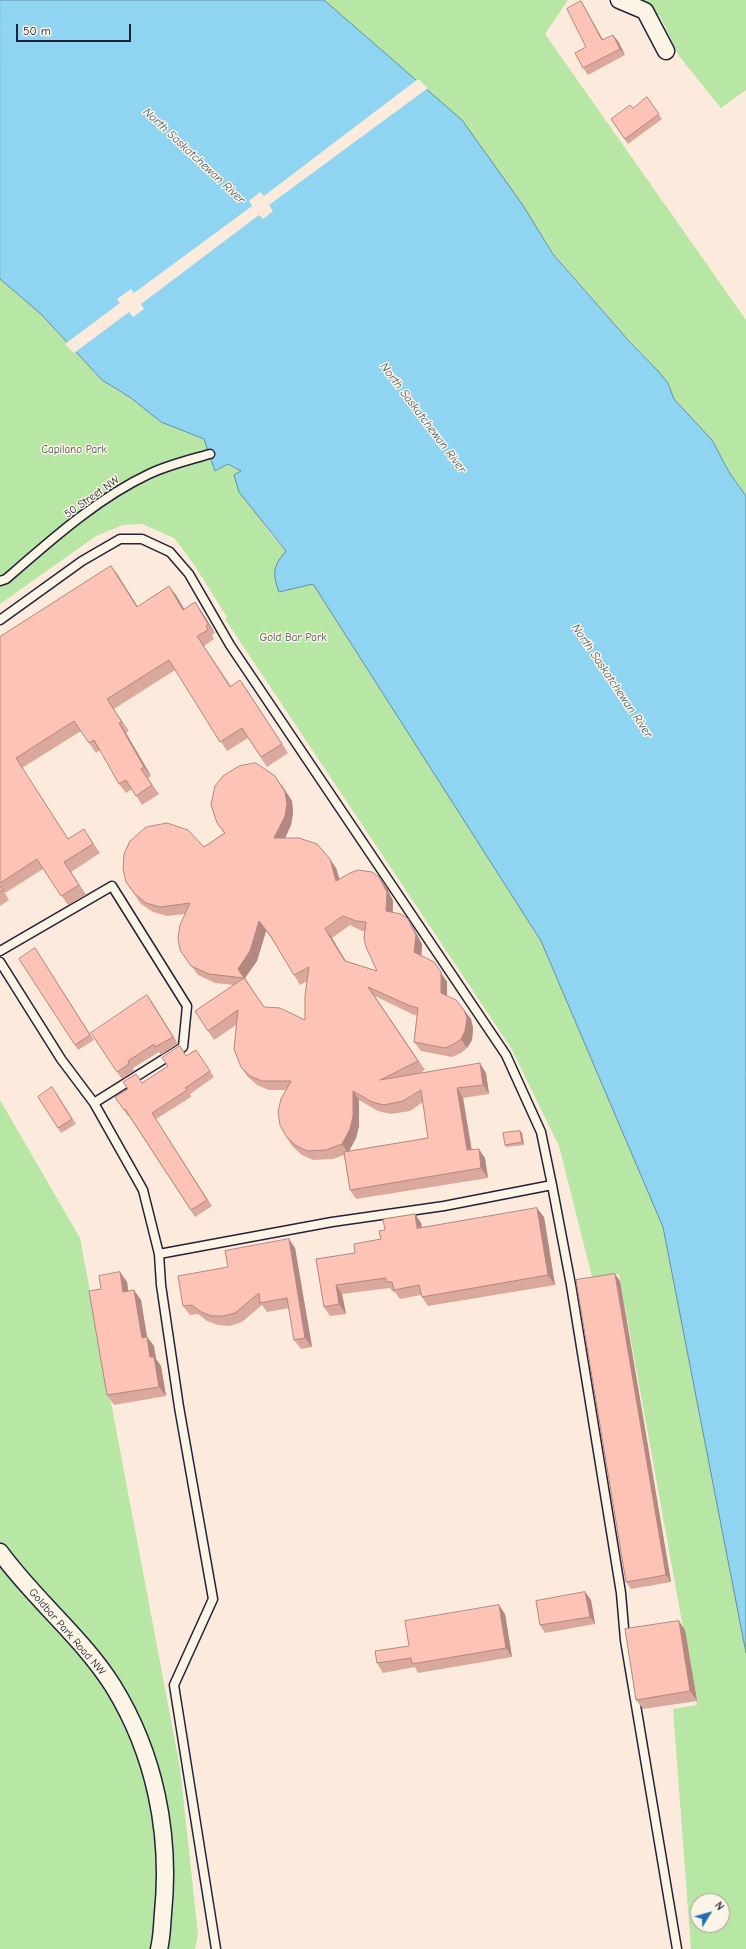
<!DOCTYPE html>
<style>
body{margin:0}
#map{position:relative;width:746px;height:1949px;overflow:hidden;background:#fcebdc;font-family:"Comic Neue",sans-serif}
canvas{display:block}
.north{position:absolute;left:690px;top:1893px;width:40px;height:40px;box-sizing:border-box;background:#fcf5e5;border:1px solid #a5a1a1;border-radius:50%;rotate:53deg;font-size:11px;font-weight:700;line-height:16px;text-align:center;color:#22223b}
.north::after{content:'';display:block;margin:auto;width:14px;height:18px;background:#1f6fb2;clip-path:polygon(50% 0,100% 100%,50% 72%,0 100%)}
.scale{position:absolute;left:16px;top:24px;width:115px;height:18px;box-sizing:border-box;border:2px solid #22223b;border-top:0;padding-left:5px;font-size:12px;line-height:14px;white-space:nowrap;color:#22223b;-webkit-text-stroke:3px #fcf5e5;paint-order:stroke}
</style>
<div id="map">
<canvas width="746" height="1949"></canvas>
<div class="north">N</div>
<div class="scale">50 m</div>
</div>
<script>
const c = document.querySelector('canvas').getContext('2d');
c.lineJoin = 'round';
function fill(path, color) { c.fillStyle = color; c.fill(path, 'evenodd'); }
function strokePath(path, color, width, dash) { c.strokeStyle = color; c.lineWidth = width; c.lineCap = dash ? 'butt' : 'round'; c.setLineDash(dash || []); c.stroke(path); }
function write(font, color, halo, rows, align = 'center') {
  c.font = font + ' "Comic Neue",sans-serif'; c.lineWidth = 3; c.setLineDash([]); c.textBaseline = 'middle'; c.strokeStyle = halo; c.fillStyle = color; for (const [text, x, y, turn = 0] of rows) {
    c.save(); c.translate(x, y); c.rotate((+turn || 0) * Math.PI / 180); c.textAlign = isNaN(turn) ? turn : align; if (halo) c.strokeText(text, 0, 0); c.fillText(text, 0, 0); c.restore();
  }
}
fill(new Path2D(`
 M 324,0 L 568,0 L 545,34 L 746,320 L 746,495 L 730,473 L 712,440 L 674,399 L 668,383 L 658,371 L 617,327 L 554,254 L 522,205 L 462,120 Z
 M 637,0 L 746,0 L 746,90 L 721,108 L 679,56 L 660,16 Z
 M 0,279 L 41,314 L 102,380 L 131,398 L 161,422 L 204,439 L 215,471 L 228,464 L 242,471 L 257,514 L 270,533 L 286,551 L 280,592 L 313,584 L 541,941 L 663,1227 L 746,1653 L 746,1949 L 691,1949 L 673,1709 L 697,1705 L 619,1274 L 592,1277 L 559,1146 L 511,1048 L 225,619 L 227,617 L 193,563 L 174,538 L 142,524 L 123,525 L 96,536 L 0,604 ZM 698,1901 L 722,1901 L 722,1925 L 698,1925 Z
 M 0,1100 L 80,1238 L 180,1768 L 198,1934 L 195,1949 L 0,1949 Z`), '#b7e6a5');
const water = new Path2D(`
 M 0,0 L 324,0 L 462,120 L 522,204 L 553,254 L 629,341 L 658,371 L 668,383 L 674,399 L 712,440 L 729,472 L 746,496 L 746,1653 L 663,1227 L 541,941 L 313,584 L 279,592 C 272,573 273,566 286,551 L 239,492 L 234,475 L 241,471 L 228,464 L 215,471 L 204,439 L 161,422 L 131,398 L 102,380 L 41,314 L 0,279 Z`);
fill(water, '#8fd5f1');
strokePath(water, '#638da8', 1);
fill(new Path2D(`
 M 418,79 L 428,88 L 269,205 L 273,211 L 263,219 L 259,215 L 141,304 L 144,309 L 133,317 L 129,312 L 74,353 L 65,344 L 120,303 L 117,299 L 131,289 L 134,293 L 252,206 L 249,201 L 260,192 L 264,196 Z`), '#fcebdc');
const lane = new Path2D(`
 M 0,581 L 6,579 C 50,541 96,499 149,474 C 168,465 189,460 210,454
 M 0,620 L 82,561 L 120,539 L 142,539 L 170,552 L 189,574 L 230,645 L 506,1055 L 541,1132 L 552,1185 L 444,1206 L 332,1222 L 159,1254
 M 0,951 L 112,886 L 187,1006 L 183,1047 L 94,1103
 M 0,962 L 61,1059 L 94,1103 L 143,1190 L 159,1254 L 161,1285 L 179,1407 L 213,1599 L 174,1685 L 216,1949
 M 552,1185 L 571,1285 L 621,1593 L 625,1640 L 677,1949`);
const street = new Path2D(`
 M 619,0 L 645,11 L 666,51
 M 0,1552 C 34,1599 82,1637 113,1686 C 155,1754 171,1834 163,1913 C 162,1925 162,1937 159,1949`);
strokePath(lane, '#22223b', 11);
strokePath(street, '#22223b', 19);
strokePath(lane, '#fcf5e5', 8);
strokePath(street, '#fcf5e5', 16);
fill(new Path2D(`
 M 581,1 L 585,8 L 603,40 L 618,41 L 625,55 L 588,75 L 583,68 L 586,47 Z
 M 647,97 L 662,119 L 628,144 L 611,119 L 633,108 Z
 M 111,566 L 138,607 L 176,595 L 184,609 L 202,612 L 215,633 L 212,635 L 214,639 L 204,646 L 231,686 L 247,690 L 288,753 L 267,767 L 248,738 L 227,751 L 175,670 L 114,709 L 129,731 L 126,733 L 151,776 L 148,778 L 159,794 L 142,805 L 132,789 L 126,793 L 119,784 L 100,750 L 96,753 L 81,731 L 22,768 L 68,839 L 90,838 L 100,853 L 71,872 L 86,895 L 68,905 L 43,869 L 5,893 L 9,900 L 0,906 L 0,637 Z
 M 282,785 L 292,801 L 293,813 L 291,825 L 285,838 L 336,868 L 339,879 L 379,877 L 386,886 L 393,901 L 393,913 L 414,929 L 422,944 L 421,956 L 434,962 L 447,982 L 447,996 L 464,1010 L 471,1019 L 473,1028 L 472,1040 L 467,1048 L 461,1053 L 452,1057 L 421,1051 L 414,1042 L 417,1015 L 414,1015 L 375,996 L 425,1070 L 418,1074 L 486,1073 L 489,1094 L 463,1098 L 472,1150 L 485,1158 L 488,1178 L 356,1199 L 350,1190 L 344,1155 L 333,1159 L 313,1160 L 302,1155 L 292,1146 L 286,1136 L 286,1090 L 269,1090 L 257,1085 L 247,1076 L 241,1067 L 236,1025 L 214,1040 L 195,1011 L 234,985 L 215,983 L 198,975 L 180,950 L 185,914 L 167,916 L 153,912 L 141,904 L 126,882 L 204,847 L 224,833 L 217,823 ZM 350,925 L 362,931 L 365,931 L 377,971 L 346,961 L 332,938 ZM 266,931 L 272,939 L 294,975 L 300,985 L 307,981 L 305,1020 L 264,1007 L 245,978 L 257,961 ZM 359,1100 L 378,1111 L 391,1114 L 410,1111 L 423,1102 L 428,1138 L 349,1151 L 356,1138 L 359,1126 Z
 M 35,948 L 94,1040 L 78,1050 L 75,1045 Z
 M 152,1002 L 178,1044 L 161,1055 L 159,1052 L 133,1068 L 134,1071 L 122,1079 L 117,1072 Z
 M 196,1050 L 214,1077 L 190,1094 L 191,1097 L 156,1119 L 212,1206 L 195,1217 L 129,1116 L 128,1116 L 124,1110 L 128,1089 L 142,1083 Z
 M 56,1092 L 76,1124 L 61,1133 L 58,1128 Z
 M 520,1131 L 522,1133 L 524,1145 L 506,1147 L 505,1145 Z
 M 415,1214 L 421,1223 L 422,1228 L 544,1217 L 555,1285 L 428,1306 L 422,1297 L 421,1295 L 400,1299 L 395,1292 L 393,1292 L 390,1288 L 342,1294 L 346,1314 L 330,1316 L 324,1307 L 316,1259 L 355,1253 L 381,1239 L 385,1230 Z
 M 295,1248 L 312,1347 L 301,1349 L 294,1340 L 289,1308 L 267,1312 L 262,1305 L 242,1322 L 230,1326 L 218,1325 L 207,1321 L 198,1314 L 190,1315 L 183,1306 L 228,1267 Z
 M 120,1272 L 127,1282 L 128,1291 L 141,1300 L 147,1337 L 154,1346 L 156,1359 L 161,1366 L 166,1396 L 114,1405 L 107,1395 L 101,1289 Z
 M 620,1281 L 671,1582 L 631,1589 L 626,1582 Z
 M 585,1592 L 591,1600 L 595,1624 L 545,1633 L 540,1625 Z
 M 505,1614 L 512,1657 L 418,1673 L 415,1667 L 383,1673 L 377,1663 Z
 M 685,1630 L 697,1701 L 643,1709 L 636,1700 Z`), '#daa89d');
fill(new Path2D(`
 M 581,1 L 585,8 L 607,47 L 602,40 Z
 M 613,35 L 618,41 L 625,55 L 620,49 Z
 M 111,566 L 118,575 L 144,617 L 137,607 Z
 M 169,586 L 176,595 L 190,619 L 183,610 Z
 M 195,602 L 202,612 L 215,633 L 208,624 Z
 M 240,680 L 247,690 L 288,753 L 282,744 Z
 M 119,723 L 126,733 L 151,776 L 144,767 Z
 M 16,758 L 22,768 L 74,849 L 68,839 Z
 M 275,776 L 292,801 L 293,813 L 291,825 L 281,847 L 274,838 Z
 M 330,859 L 336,868 L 343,890 L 336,881 Z
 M 64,862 L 71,872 L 86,895 L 79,885 Z
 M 379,877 L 386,886 L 393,901 L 392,921 L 386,911 Z
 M 408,919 L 414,929 L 422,944 L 421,962 L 414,952 Z
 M 259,921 L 266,931 L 257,961 L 245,978 L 251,987 L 238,969 Z
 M 325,929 L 332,938 L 351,970 L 345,961 Z
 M 434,962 L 447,982 L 447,1003 L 441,993 Z
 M 147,995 L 152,1002 L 178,1044 L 173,1037 Z
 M 464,1010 L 471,1019 L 473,1028 L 472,1040 L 467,1048 L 461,1039 Z
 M 480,1063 L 486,1073 L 489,1094 L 483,1085 Z
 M 457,1088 L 463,1098 L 473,1160 L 467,1150 Z
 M 353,1091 L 359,1100 L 359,1126 L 356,1138 L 348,1153 L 342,1144 Z
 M 520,1131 L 522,1133 L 524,1145 L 522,1142 Z
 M 479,1149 L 485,1158 L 488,1178 L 481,1168 Z
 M 537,1208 L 544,1217 L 555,1285 L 548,1275 Z
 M 415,1214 L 421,1223 L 424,1238 L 417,1228 Z
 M 289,1239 L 295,1248 L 312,1347 L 305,1338 Z
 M 120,1272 L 127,1282 L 130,1302 L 123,1292 Z
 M 615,1274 L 620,1281 L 671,1582 L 666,1575 Z
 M 336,1285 L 342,1294 L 346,1314 L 339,1304 Z
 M 134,1290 L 141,1300 L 147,1337 L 154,1346 L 156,1359 L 161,1366 L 166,1396 L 159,1387 L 142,1338 Z
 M 585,1592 L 591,1600 L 595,1624 L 590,1617 Z
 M 499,1605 L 505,1614 L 512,1657 L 506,1648 Z
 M 679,1621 L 685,1630 L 697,1701 L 690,1691 Z`), '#b28880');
const building = new Path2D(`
 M 581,1 L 602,40 L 613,35 L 620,49 L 583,68 L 575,53 L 586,47 L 567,9 Z
 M 647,97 L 659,114 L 625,139 L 611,119 L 630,105 L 633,108 Z
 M 111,566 L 137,607 L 169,586 L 183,610 L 195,602 L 208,624 L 206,626 L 208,630 L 197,636 L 230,687 L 240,680 L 282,744 L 261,757 L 242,728 L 220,742 L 169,660 L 107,699 L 122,722 L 119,723 L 144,767 L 141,769 L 152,785 L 136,796 L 126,780 L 119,784 L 94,740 L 89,743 L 74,721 L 16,758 L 68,839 L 84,829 L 93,844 L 64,862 L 79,885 L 61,896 L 37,859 L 0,883 L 0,637 Z
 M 256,763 L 275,776 L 285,792 L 287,804 L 285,816 L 274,838 L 299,838 L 317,844 L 330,859 L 336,881 L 350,873 L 358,870 L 372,872 L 379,877 L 387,892 L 386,911 L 401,914 L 408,919 L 416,935 L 414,952 L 434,962 L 441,972 L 441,993 L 456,1000 L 464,1010 L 467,1018 L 465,1031 L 461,1039 L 454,1044 L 445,1048 L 414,1042 L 418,1008 L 408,1005 L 368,987 L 418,1061 L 380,1080 L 480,1063 L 483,1085 L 457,1088 L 467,1150 L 479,1149 L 481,1168 L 350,1190 L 344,1152 L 428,1138 L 421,1090 L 403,1101 L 384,1105 L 372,1102 L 353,1091 L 353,1116 L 350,1129 L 342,1144 L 326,1150 L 307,1151 L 295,1145 L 286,1136 L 280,1125 L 278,1112 L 281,1099 L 291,1081 L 262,1081 L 250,1076 L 241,1067 L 234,1049 L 238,1010 L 208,1031 L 195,1011 L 244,978 L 264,1007 L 280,1008 L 305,1020 L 305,996 L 309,967 L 294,975 L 270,935 L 259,921 L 250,951 L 238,969 L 244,978 L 209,974 L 191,966 L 180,950 L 178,938 L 180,925 L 190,903 L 160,907 L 146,903 L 135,894 L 126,882 L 123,869 L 124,854 L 130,841 L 146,827 L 167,823 L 188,830 L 204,847 L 225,833 L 217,823 L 211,805 L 215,786 L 223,776 L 239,766 ZM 343,916 L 356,921 L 366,922 L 364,938 L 366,947 L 377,971 L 345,961 L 325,929 Z
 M 0,886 L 3,890 L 0,892 Z
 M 35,948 L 90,1035 L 75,1045 L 19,959 Z
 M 147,995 L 173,1037 L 155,1047 L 154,1044 L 128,1061 L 129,1064 L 117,1072 L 91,1033 Z
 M 180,1046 L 186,1056 L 196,1050 L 210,1071 L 185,1088 L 187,1090 L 152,1113 L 207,1200 L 191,1210 L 125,1109 L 124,1110 L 115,1097 L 128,1089 L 123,1082 L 136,1074 L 142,1083 L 168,1066 L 162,1058 Z
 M 52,1087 L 72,1119 L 58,1128 L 38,1097 Z
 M 520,1131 L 522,1142 L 505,1145 L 503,1133 Z
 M 537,1208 L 548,1275 L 422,1297 L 419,1285 L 394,1290 L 392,1282 L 386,1282 L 386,1278 L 336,1285 L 339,1304 L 324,1307 L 316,1259 L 355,1253 L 354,1244 L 381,1239 L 379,1231 L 385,1230 L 383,1219 L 415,1214 L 417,1228 Z
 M 289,1239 L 305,1338 L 294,1340 L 287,1298 L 260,1303 L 259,1293 L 235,1313 L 224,1316 L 212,1316 L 201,1312 L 192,1305 L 183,1306 L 178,1276 L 228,1267 L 225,1251 Z
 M 120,1272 L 123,1292 L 134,1290 L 142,1338 L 147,1337 L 150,1357 L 154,1357 L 159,1387 L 107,1395 L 89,1291 L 101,1289 L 99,1276 Z
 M 615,1274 L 666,1575 L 626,1582 L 576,1280 Z
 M 585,1592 L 590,1617 L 540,1625 L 536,1601 Z
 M 499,1605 L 506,1648 L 412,1664 L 411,1658 L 377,1663 L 375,1651 L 409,1646 L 405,1621 Z
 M 679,1621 L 690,1691 L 636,1700 L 625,1629 Z`);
fill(building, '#fec3b7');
strokePath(building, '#b28880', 1);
write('11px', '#475356', '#fcf5e5', [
 ["Capilano Park",74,450],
 ["Gold Bar Park",293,638]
]);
write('11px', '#22223b', '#fcf5e5', [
 ["50 Street NW",92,497,-35],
 ["Goldbar Park Road NW",67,1632,49]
]);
write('italic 12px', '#435872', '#fcf5e5', [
 ["North Saskatchewan River",194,156,43],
 ["North Saskatchewan River",423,418,53],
 ["North Saskatchewan River",612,681,56]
]);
</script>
